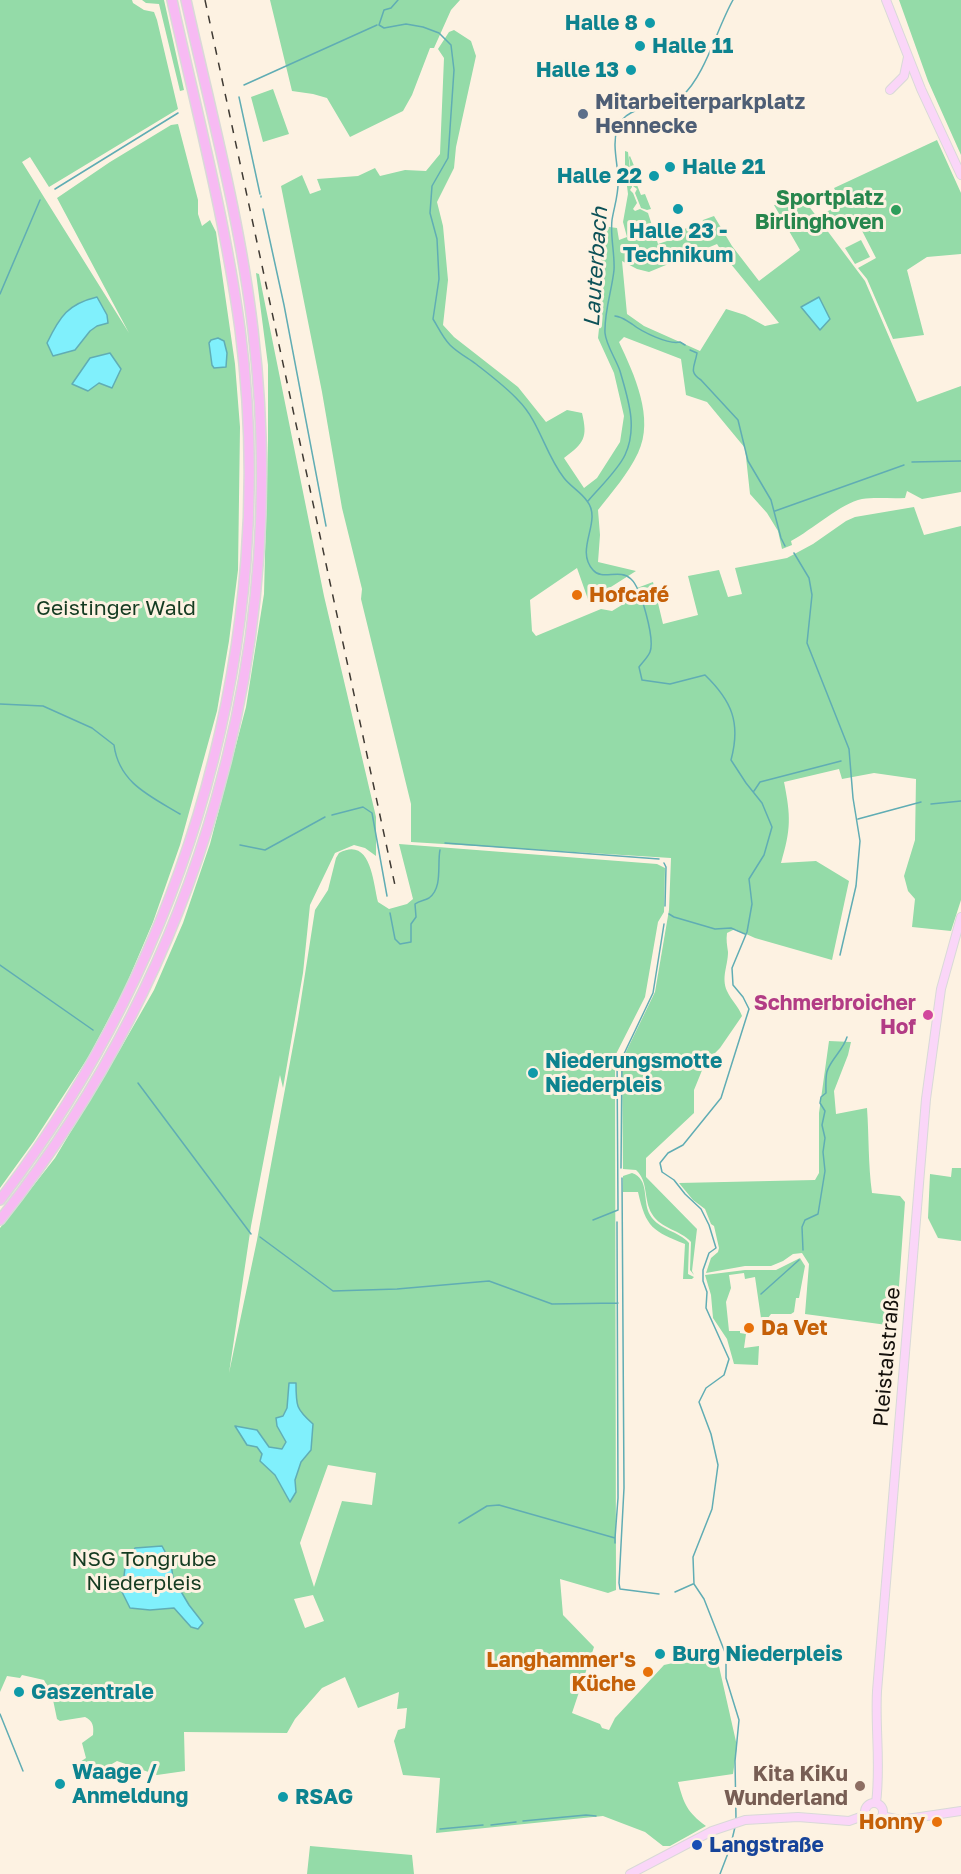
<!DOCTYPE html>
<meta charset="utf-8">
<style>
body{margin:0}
canvas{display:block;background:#fdf2e2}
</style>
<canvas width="961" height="1874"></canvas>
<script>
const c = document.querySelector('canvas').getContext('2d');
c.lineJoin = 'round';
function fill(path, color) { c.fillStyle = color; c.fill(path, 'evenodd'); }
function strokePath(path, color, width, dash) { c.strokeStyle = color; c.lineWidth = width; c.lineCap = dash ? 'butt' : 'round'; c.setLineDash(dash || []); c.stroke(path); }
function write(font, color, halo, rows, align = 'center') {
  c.font = font + ' "Golos Text",sans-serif'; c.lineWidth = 6; c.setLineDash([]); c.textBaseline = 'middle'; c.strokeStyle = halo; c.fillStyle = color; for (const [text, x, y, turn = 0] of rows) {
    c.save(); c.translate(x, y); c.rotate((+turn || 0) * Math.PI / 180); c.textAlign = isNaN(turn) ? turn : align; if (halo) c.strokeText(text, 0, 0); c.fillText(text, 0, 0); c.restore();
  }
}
fill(new Path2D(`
 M 0,0 L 132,0 L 133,3 L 144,10 L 154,12 L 157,20 L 178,109 L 49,187 L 30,157 L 22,162 L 129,333 L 57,198 L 110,162 L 171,125 L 178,124 L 198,200 L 198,214 L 202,226 L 210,220 L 216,232 L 235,364 L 240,427 L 238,570 L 229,641 L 217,711 L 180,845 L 153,922 L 124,990 L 89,1056 L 34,1141 L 0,1188 ZM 63,315 L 97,326 L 90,331 L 75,350 L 70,351 Z
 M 142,0 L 164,0 L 184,90 L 180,91 L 159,4 L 146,3 Z
 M 270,0 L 460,0 L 451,10 L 434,48 L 430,48 L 412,95 L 403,111 L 350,137 L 327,98 L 313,94 L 292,91 Z
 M 899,0 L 961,0 L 961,155 L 928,81 Z
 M 454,30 L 471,41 L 476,56 L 456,147 L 454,168 L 437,202 L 443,226 L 448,280 L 443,325 L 454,337 L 518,387 L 546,422 L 567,410 L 582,413 C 588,438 584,443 564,458 L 584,488 L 597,478 L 620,442 L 624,416 L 614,373 L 598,338 L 604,281 L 601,263 L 602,226 L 617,228 L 619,240 L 627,237 L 623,222 L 628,194 L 625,170 L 625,151 L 628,152 L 632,187 L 630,190 L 633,193 L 637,203 L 633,209 L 635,211 L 640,209 L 648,213 L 658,244 L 670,240 L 667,233 L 674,233 L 687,228 L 701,227 L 703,220 L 714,216 L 732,246 L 759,281 L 800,250 L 774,205 L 805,201 L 865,281 L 917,402 L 961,386 L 961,492 L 922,499 L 907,491 L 905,498 C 891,499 876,497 862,499 C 841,503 812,530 791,541 L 792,545 L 782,549 L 778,531 L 767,513 L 750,494 L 745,448 L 707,402 L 686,395 L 681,359 L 624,337 L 619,342 C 634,374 655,418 638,453 C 628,474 612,492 598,510 L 600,535 L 598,562 L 636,571 L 603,592 L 602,601 L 590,605 L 577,568 L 530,600 L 532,631 L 536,636 L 601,609 L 612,611 L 630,600 L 629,591 L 653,582 L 663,624 L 698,615 L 688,576 L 719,570 L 728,597 L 742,594 L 735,568 L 787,558 L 813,544 L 846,521 L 855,517 L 914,507 L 924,535 L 961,526 L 961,900 L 951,931 L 912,927 L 915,899 L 908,891 L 904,876 L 915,840 L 916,779 L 874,773 L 842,779 L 839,769 L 784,782 C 791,817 791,829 781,863 L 816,861 L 849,881 L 832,960 L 755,938 L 735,929 L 727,933 C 726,940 727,945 728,952 C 728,966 721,977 727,991 C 731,1000 739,1007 742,1016 L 720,1048 L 705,1063 L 694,1090 L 694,1113 L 646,1158 L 646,1177 L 697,1229 L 692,1271 L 694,1275 L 690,1270 L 691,1242 C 681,1230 661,1229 652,1214 C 643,1199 649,1182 636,1170 L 623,1169 L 622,1067 L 624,1056 L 655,992 L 669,910 L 671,858 L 411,842 L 411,804 L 361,599 L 362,589 L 342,508 L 322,392 L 281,186 L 302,175 L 310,194 L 321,190 L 317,179 L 358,176 L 375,168 L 380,176 L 405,170 L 426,171 L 440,154 L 444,58 L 438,49 L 449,32 ZM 717,244 L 726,258 L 779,323 L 765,326 L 745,315 L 726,309 L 700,351 L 644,326 L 627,314 L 622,261 L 637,269 L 649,272 Z
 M 273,89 L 289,134 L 263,142 L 251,97 Z
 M 937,140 L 961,193 L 961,254 L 927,257 L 907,270 L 924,335 L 893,339 L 867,279 L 858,268 L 876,258 L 857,221 L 843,227 L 841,222 L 834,225 L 826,212 L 842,204 L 834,188 Z
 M 630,156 L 637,173 L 633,175 L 641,195 L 645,194 L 651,209 L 647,210 L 641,208 L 635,193 L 637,189 L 633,186 L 629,157 Z
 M 861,240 L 870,257 L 855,264 L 845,248 Z
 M 256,273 L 259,274 L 324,596 L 376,817 L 376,856 L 365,848 L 354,845 L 335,853 L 310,905 L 303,973 L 283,1088 L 280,1075 L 251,1226 L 229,1373 L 257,1240 L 298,1019 L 315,910 L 328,890 L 336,858 L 339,853 C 371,836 373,882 378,902 L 389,909 L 407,904 L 413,899 L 399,844 L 657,864 L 665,868 L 664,912 L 658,922 L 645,997 L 615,1056 L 616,1590 L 608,1593 L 560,1579 L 563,1615 L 594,1647 L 572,1713 L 600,1724 L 602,1728 L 609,1730 L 615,1718 L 664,1665 L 673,1663 L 718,1662 L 737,1746 L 733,1774 L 678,1782 C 684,1804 687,1812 706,1826 L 670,1846 L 663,1846 L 645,1832 L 603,1816 L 436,1833 L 440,1778 L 403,1775 L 394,1741 L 398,1730 L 405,1728 L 407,1708 L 397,1709 L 399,1692 L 358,1708 L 345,1677 L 322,1688 L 295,1719 L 287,1733 L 184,1732 L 185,1771 L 157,1775 L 117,1761 L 105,1768 L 84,1770 L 80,1762 L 86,1758 L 82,1743 L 93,1735 C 94,1726 93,1721 85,1717 L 60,1721 L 57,1719 L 52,1695 L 44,1680 L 22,1675 L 20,1678 L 7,1676 L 0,1692 L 0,1228 L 55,1158 L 122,1046 L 154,990 L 183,923 L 210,844 L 246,707 L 264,594 L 268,440 L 268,365 ZM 289,1383 L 296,1383 L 296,1404 L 311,1450 L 301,1462 L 295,1480 L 296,1492 L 290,1501 L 275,1475 L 260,1461 L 262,1454 L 257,1446 L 257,1430 L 269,1447 L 282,1449 L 286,1442 L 277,1426 L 287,1408 ZM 328,1465 L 376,1473 L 372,1505 L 342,1501 L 314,1587 L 300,1543 ZM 313,1595 L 324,1621 L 305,1628 L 294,1599 Z
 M 829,1041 L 851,1042 L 848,1055 L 834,1091 L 836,1114 L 867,1108 C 869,1136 868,1164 872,1193 L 900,1196 L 905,1202 L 897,1314 L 895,1319 L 887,1325 L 805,1314 L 809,1264 L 802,1253 L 793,1254 L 783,1261 L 771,1266 L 745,1266 L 706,1273 L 711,1258 L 718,1252 L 719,1248 L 714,1226 L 711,1224 L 705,1209 L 693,1200 L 679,1183 L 815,1180 L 819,1173 L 819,1113 Z
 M 952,1168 L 961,1168 L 961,1241 L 938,1238 L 928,1218 L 930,1174 L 951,1177 Z
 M 632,1173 C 650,1179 642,1201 650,1215 C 659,1230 679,1231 689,1243 L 688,1274 L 694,1277 L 692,1279 L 683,1279 L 685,1244 C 653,1231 646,1228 638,1192 L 623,1192 L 623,1176 Z
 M 800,1258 L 805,1266 L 799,1298 L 796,1298 L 794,1312 L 791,1314 L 771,1314 L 768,1318 L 761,1318 L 755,1277 L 745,1279 L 744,1273 L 729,1275 L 731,1288 L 726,1302 L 729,1331 L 740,1331 L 740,1333 L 746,1334 L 744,1348 L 759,1346 L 758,1365 L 734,1364 L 727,1339 L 713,1318 L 711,1295 L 705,1275 L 745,1270 L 776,1270 Z
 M 310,1846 L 412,1855 L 414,1874 L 307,1874 Z`), '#94dba8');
const water = new Path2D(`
 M 97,297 L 107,315 L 108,323 L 97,326 L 90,331 L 75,350 L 53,356 L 47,343 C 60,316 68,304 97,297 Z
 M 819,297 L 830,319 L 820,330 L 801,307 Z
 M 218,338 L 224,341 L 227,353 L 226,367 L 214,368 L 212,365 L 209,343 L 211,340 Z
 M 110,353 L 121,369 L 112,388 L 99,383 L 88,391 L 72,384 L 90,358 Z
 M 289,1383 L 296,1383 C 296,1406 296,1409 313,1424 L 311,1450 L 301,1462 L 295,1480 L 296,1492 L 290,1502 L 275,1475 L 260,1461 L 262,1454 L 257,1447 L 247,1445 L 235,1426 L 257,1430 L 269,1447 L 282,1449 L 286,1442 L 277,1426 L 276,1418 L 283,1416 L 287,1408 Z
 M 162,1546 L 171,1563 L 173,1578 L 189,1605 L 203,1623 L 198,1629 L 191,1627 L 174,1608 L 150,1610 L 130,1608 L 122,1592 L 125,1568 L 135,1548 Z`);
fill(water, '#80f0fc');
strokePath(water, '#60adb4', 1.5);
strokePath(new Path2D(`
 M 398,0 L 391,8 L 384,10 L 379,25 L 384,28 L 406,24 L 423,27 L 439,33 L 451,45 L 454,70 L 448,158 L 432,186 L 430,213 L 437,239 L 439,279 L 433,319 C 438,327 443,338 450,345 C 458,353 468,358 476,364 C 490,375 506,387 518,400 C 540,422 545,454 564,478 C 571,487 581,492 587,501 C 603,521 574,549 593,570 C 602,581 620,568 631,579 C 641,588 655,639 650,652 C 648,657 642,663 639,667 L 642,680 L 670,684 L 705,675 C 732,701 741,723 731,760 L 746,783 L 762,803 L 772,827 L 764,855 L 749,879 L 752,904 L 747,932 L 732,968 L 733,985 L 743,997 L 749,1009 L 721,1098 L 683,1145 L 668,1153 L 660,1163 L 662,1172 L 674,1180 L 685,1194 L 701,1209 L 709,1225 L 716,1248 L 709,1253 L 703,1270 L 703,1281 L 707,1292 L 706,1308 L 729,1359 L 724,1375 L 706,1388 L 699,1402 L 711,1434 L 718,1465 L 712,1509 L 693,1557 L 694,1584 L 704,1599 L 726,1655 L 726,1678 L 739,1720 L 735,1761 L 736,1819
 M 244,85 L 377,25
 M 239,97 L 260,194
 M 55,189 L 178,113
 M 261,196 L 261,197
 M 263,209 L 284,305 L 326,526
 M 0,294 L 40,200
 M 615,316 C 623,317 625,320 632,324 C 642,332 669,345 680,342 L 685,345
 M 690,350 L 697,353 C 695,366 688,372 701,380 L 738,420 L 748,461 L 771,500 L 781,538 L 785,546
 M 912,462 L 961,461
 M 588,501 C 599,488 618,470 625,455 C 638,427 628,399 620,371 C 616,359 606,345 605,333 C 604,312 612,290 614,270 C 615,254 610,236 612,220 C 614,207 619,193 618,180 C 618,164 612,145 617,130 C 626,100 663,113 682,96 C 705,76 717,28 733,0
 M 775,511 L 904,465
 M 794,553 L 809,578 L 812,595 L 807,643 L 849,749 L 853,798 L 860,841 L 856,886 L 840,955
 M 0,704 L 43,706 L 92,728 L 114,745 C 119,783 150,796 180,814
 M 754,791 L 760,782 L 841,761
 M 931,804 L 961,801
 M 332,815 L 363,807 L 372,813 L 387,896
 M 858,819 L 921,802
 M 445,843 L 659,859
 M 240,845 L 265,850 L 325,817
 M 664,863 L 666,867 L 665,906
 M 390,913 L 395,939 L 400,944 L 411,942 L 411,924 L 416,917 L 415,904 C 420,900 424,901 429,898 C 443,888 437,864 440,850
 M 669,914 L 674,917 L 715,929 L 731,928 L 745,934
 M 0,965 L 93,1030
 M 138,1083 L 251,1234
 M 621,1168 L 622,1058 L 653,993 L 664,924
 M 622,1178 L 624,1488 L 619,1583 L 620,1589 L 659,1594
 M 593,1220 L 618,1210 L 617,1056
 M 260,1237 L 333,1291 L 397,1289 L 489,1281 L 552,1304 L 618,1303
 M 803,1250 L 802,1227 L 805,1220 L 818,1214 L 825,1171 L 823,1152 L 825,1138 L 822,1125 L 825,1111 L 820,1103 L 821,1097 L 826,1093 C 826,1086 825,1074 828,1069 C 833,1057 843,1050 847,1037
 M 761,1294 L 799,1260
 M 459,1523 L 487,1506 L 499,1505 L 615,1538 L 615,1543
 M 615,1538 L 618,1498 L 617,1222
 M 675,1592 L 693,1584
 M 0,1714 L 23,1771
 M 523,1821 L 586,1815 L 596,1816
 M 491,1825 L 516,1822
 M 440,1829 L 483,1825
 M 720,1874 L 730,1848 L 735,1827`), '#60adb4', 1.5);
const major = new Path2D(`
 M 886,0 L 921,89 L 961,175
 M 890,90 L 904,76 L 908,57
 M865 1812a9 9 0 1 1 18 0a9 9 0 1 1-18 0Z
 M 876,1803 C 881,1766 875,1728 877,1691 L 926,1099 L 941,989 L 961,917
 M 882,1816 L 900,1820 L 961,1811
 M 630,1874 L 712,1831 L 745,1820 L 798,1817 L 849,1821 L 866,1815`);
const highway = new Path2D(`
 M 0,1200 C 189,955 280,637 240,329 C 225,218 196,109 172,0
 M 0,1220 C 200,967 291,651 253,330 C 240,218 210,109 186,0`);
strokePath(major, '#d9d9d8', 10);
strokePath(highway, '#d9d9d8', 12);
strokePath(major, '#fad6f8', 8);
strokePath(highway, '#f7baf3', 9);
strokePath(new Path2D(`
 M 205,0 L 396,890`), '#3f3a33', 1.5, [8, 8]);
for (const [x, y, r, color] of [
 [650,23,6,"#0f9aa8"],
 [640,46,6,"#0f9aa8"],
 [631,70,6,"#0f9aa8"],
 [583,114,6,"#5c6f8a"],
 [670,167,6,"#0f9aa8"],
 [654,176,6,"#0f9aa8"],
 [678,209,6,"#0f9aa8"],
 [896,210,6,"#2e9e5b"],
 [577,595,6,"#e8710a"],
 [928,1015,6,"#d1479c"],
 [533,1073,6,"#0f9aa8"],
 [749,1328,6,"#e8710a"],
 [660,1654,6,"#0f9aa8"],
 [648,1672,6,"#e8710a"],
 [19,1692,6,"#0f9aa8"],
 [60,1784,6,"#0f9aa8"],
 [860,1786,6,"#8d6e63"],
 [283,1797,6,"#0f9aa8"],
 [937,1822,6,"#e8710a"],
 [697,1845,6,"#1a4fb4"]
]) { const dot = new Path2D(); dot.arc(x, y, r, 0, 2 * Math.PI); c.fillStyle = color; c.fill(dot); strokePath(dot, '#fdf2e2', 2); }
write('bold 21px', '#0d838f', '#fdf2e2', [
 ["Halle 8",638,23,"right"],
 ["Halle 11",652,46],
 ["Halle 13",619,70,"right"],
 ["Halle 21",682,167],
 ["Halle 22",642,176,"right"],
 ["Halle 23 -",678,231,"center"],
 ["Technikum",678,255,"center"],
 ["Niederungsmotte",545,1061],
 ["Niederpleis",545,1085],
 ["Burg Niederpleis",672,1654],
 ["Gaszentrale",31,1692],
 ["Waage /",72,1772],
 ["Anmeldung",72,1796],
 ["RSAG",295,1797]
], 'left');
write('bold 21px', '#4e5e75', '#fdf2e2', [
 ["Mitarbeiterparkplatz",595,102],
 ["Hennecke",595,126]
], 'left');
write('bold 21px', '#27864d', '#fdf2e2', [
 ["Sportplatz",884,198],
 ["Birlinghoven",884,222]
], 'right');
write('bold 21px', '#c56008', '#fdf2e2', [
 ["Hofcafé",589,595],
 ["Da Vet",761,1328],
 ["Langhammer's",636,1660,"right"],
 ["Küche",636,1684,"right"],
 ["Honny",925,1822,"right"]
], 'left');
write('21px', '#143b21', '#fdf2e2', [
 ["Geistinger Wald",116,608],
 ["NSG Tongrube",144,1559],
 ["Niederpleis",144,1583]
]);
write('bold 21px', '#b23c85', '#fdf2e2', [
 ["Schmerbroicher",916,1003],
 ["Hof",916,1027]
], 'right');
write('21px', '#14100b', '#fdf2e2', [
 ["Pleistalstraße",887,1357,-85]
]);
write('bold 21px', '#785e54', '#fdf2e2', [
 ["Kita KiKu",848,1774],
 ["Wunderland",848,1798]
], 'right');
write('bold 21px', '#164399', '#fdf2e2', [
 ["Langstraße",709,1845]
], 'left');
write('italic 22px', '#0c5157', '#fdf2e2', [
 ["Lauterbach",596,267,-86]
]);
</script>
